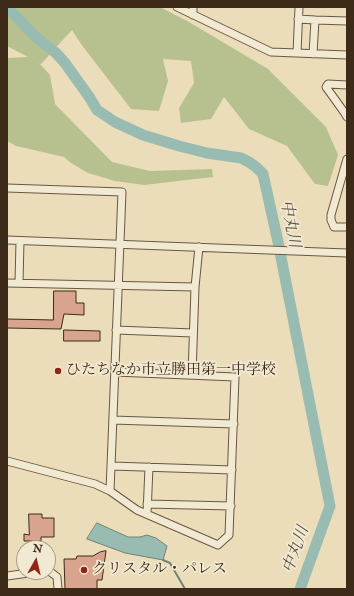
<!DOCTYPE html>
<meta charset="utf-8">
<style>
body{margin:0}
#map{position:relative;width:354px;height:596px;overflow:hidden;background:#ebddba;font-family:"IM FELL English",serif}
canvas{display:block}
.frame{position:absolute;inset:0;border:8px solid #3e2a19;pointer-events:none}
.north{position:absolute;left:16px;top:540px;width:40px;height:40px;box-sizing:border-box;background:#f2e9d2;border:1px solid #aa9d88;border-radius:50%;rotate:8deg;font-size:11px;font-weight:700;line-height:16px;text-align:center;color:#3e2a19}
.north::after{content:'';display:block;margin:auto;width:14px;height:18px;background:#8f2418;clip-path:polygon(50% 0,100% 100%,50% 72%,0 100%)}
</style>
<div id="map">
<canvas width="354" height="596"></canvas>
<div class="frame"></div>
<div class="north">N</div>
</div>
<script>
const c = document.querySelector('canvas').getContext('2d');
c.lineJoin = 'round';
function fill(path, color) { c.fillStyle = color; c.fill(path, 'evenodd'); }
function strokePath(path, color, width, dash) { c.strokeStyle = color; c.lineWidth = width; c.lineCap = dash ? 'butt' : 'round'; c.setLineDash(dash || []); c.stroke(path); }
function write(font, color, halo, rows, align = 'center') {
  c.font = font + ' "IM FELL English","Noto Serif JP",serif'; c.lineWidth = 3.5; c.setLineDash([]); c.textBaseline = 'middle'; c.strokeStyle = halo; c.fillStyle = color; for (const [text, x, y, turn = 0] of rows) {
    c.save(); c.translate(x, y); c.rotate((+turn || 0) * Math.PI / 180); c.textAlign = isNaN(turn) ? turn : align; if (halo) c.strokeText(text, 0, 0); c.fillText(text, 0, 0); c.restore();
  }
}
fill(new Path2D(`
 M 7,7 L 160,7 L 189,22 L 268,69 L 326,127 L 338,155 L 328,186 L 315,184 L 287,146 L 249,129 L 224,97 L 211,119 L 181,123 L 179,108 L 194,83 L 191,61 L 163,59 L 168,81 L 159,111 L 131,109 L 81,44 L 72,30 L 41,64 L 39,63 L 50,75 L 55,104 L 112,162 L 150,171 L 212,169 L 213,177 L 144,185 L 115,181 L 88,173 L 71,163 L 64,157 L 16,146 L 7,141 L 7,58 L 28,57 L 7,46 Z`), '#b7c190');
const water = new Path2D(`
 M 97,523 L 128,537 L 140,537 L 147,535 L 156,538 L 167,546 L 163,560 L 125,553 L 87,539 Z`);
fill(water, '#98bbb2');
strokePath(water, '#748175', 1);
strokePath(new Path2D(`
 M 163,560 L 170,563 L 185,589`), '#748175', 2);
strokePath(new Path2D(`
 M 7,7 L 37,38 L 56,53 L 65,63 L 90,98 L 97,110 L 115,122 L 143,135 L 179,146 L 207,153 L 241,158 L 249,162 L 256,167 L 263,174 L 278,242 L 330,506 L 300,589`), '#98bbb2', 11);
const building = new Path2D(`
 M 54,291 L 76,291 L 76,303 L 84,303 L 84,315 L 64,314 L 61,329 L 7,328 L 7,319 L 53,320 Z
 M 64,330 L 100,331 L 100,341 L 64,341 Z
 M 29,514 L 42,514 L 42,518 L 54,518 L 54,537 L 41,537 L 41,541 L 24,541 L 24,534 L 29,535 Z
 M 106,551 L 102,580 L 97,580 L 97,589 L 65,589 L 64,559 L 76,559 L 77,556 L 93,556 L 100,552 Z`);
fill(building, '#d9a48e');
strokePath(building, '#3e2a19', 1);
const minor = new Path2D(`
 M 177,7 L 271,52 L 347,55
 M 193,15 L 193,7
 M 298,19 L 315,20
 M 297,53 L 299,7
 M 313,54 L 315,20 L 347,21
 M 347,85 L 328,84 L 326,87 L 344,112 L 347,117
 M 347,159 L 331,215 L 331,220 L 334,227 L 347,227
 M 7,188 L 122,192 L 110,491
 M 7,240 L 347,253
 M 7,283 L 195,287
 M 19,283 L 20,241
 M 116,330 L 193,333
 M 192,375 L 195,287 L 199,247
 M 113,420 L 234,424
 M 7,461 L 95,484 L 110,491 L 137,510 L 218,545 L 229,535 L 235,377 L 115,372
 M 112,466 L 232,470
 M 147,504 L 231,506
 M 147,514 L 149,467
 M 48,570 L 57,577 L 58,589
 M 7,576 L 36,572`);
strokePath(minor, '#695741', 9);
strokePath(minor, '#f2e9d2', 7);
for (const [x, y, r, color] of [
 [58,371,4,"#8f2418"],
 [84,570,4,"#8f2418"]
]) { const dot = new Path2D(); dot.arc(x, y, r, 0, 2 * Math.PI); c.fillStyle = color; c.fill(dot); strokePath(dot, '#f2e9d2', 1.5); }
write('15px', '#3e2a19', '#f2e9d2', [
 ["ひたちなか市立勝田第一中学校",66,371],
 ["クリスタル・パレス",92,570]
], 'left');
write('italic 16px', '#544e3f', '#f2e9d2', [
 ["中丸川",289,224,79],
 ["中丸川",297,550,-70]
]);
</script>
